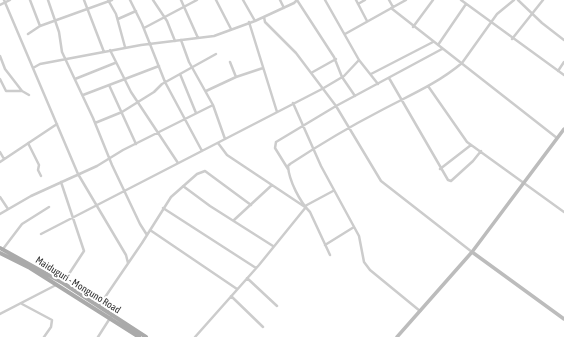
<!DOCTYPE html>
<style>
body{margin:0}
canvas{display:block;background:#fff}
</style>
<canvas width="564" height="337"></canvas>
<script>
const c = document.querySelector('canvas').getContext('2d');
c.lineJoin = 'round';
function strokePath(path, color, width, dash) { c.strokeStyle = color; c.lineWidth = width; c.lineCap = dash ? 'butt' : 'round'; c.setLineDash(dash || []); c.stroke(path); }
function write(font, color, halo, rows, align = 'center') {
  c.font = font + ' "Asap Condensed",sans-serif'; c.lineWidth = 4; c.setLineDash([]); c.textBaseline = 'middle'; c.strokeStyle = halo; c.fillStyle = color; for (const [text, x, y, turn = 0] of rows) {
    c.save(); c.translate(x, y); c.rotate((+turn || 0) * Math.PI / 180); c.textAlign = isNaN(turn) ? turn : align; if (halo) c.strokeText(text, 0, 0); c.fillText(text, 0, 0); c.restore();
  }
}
strokePath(new Path2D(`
 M 4,0 L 78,174 L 126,255 L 128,263
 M 30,0 L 40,26
 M 48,0 L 59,32 L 62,52 L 93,118 L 112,165 L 140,224 L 147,235
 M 84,0 L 104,52
 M 108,0 L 116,14 L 125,47
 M 130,0 L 142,24 L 165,82 L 202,151
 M 153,0 L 167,21 L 175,41
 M 181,0 L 198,38
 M 216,0 L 231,29
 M 243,0 L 255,21
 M 280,0 L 284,8
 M 297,0 L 334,57 L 342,77 L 355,96
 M 325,0 L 359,60 L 378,84
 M 356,0 L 367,21
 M 389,0 L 393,7
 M 461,0 L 564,75
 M 518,0 L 542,23 L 564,40
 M 358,4 L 365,0
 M 0,5 L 10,0
 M 391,8 L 557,138
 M 264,17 L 265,22 L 296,53 L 336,106 L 381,181 L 472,252
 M 118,19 L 136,11
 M 249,22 L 277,112
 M 413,27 L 433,0
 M 144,28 L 197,0
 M 28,34 L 40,26 L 112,0
 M 345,34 L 406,0
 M 512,39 L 543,0
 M 181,40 L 189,62 L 213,105 L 225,139
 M 438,45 L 466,4
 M 110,50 L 131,92 L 178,163
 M 0,56 L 5,69 L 22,91
 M 230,62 L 236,77
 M 33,68 L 40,64 L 141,45 L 214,36 L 255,21 L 294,3 L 297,0
 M 558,71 L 564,62
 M 311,73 L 336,59
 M 180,74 L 196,113
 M 371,74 L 433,42
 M 389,78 L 448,180 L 451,181 L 473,161 L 481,151
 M 0,79 L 6,91 L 22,91 L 29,95
 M 75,79 L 115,63
 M 109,85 L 136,144
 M 428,86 L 467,142 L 564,212
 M 206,91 L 236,77 L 263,68
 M 83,95 L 159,66
 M 293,103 L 321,166 L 359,236 L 364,262 L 370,270 L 420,311
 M 185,119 L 213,105
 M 95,123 L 122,112 L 154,92 L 162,84 L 216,54
 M 28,143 L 39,165 L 38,170 L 41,176
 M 218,143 L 227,155 L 305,207
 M 0,152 L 4,159
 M 0,162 L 57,124
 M 288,169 L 275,148 L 276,142 L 336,106 L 442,49
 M 440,169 L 471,145
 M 61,182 L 84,251 L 63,283
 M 183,186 L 210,206 L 273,246
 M 0,197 L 8,209
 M 305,206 L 333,191
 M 163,208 L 256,268
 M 0,214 L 31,196 L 97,166 L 123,150 L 185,119
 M 234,220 L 272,185
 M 150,230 L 237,289
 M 41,234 L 322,89 L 344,76 L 359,60
 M 325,245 L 354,227
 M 3,249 L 22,224 L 49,207
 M 330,255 L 310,212 C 300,202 289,181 288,166 L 290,164 C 319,145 349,127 380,111 C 408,96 437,84 462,63 L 497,14 L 514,0
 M 247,278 L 277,306
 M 231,296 L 263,327
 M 22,304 L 52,320 L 51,327 L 44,337
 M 99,306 L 142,243 L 171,197 L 197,174 L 205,171 L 251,205
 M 0,314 L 56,285
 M 98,337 L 112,315
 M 195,337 L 259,265 L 306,207`), '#ccc', 2.5);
strokePath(new Path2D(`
 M 472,252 L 564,319
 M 397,337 L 472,252 L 564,129`), '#bcbcbc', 3.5);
strokePath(new Path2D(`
 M 0,248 L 63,283 L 146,337
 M 0,253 L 30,268 L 139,337`), '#aaa', 4);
write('10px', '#323232', '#fff', [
 ["Maiduguri - Monguno Road",78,285,32]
]);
</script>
